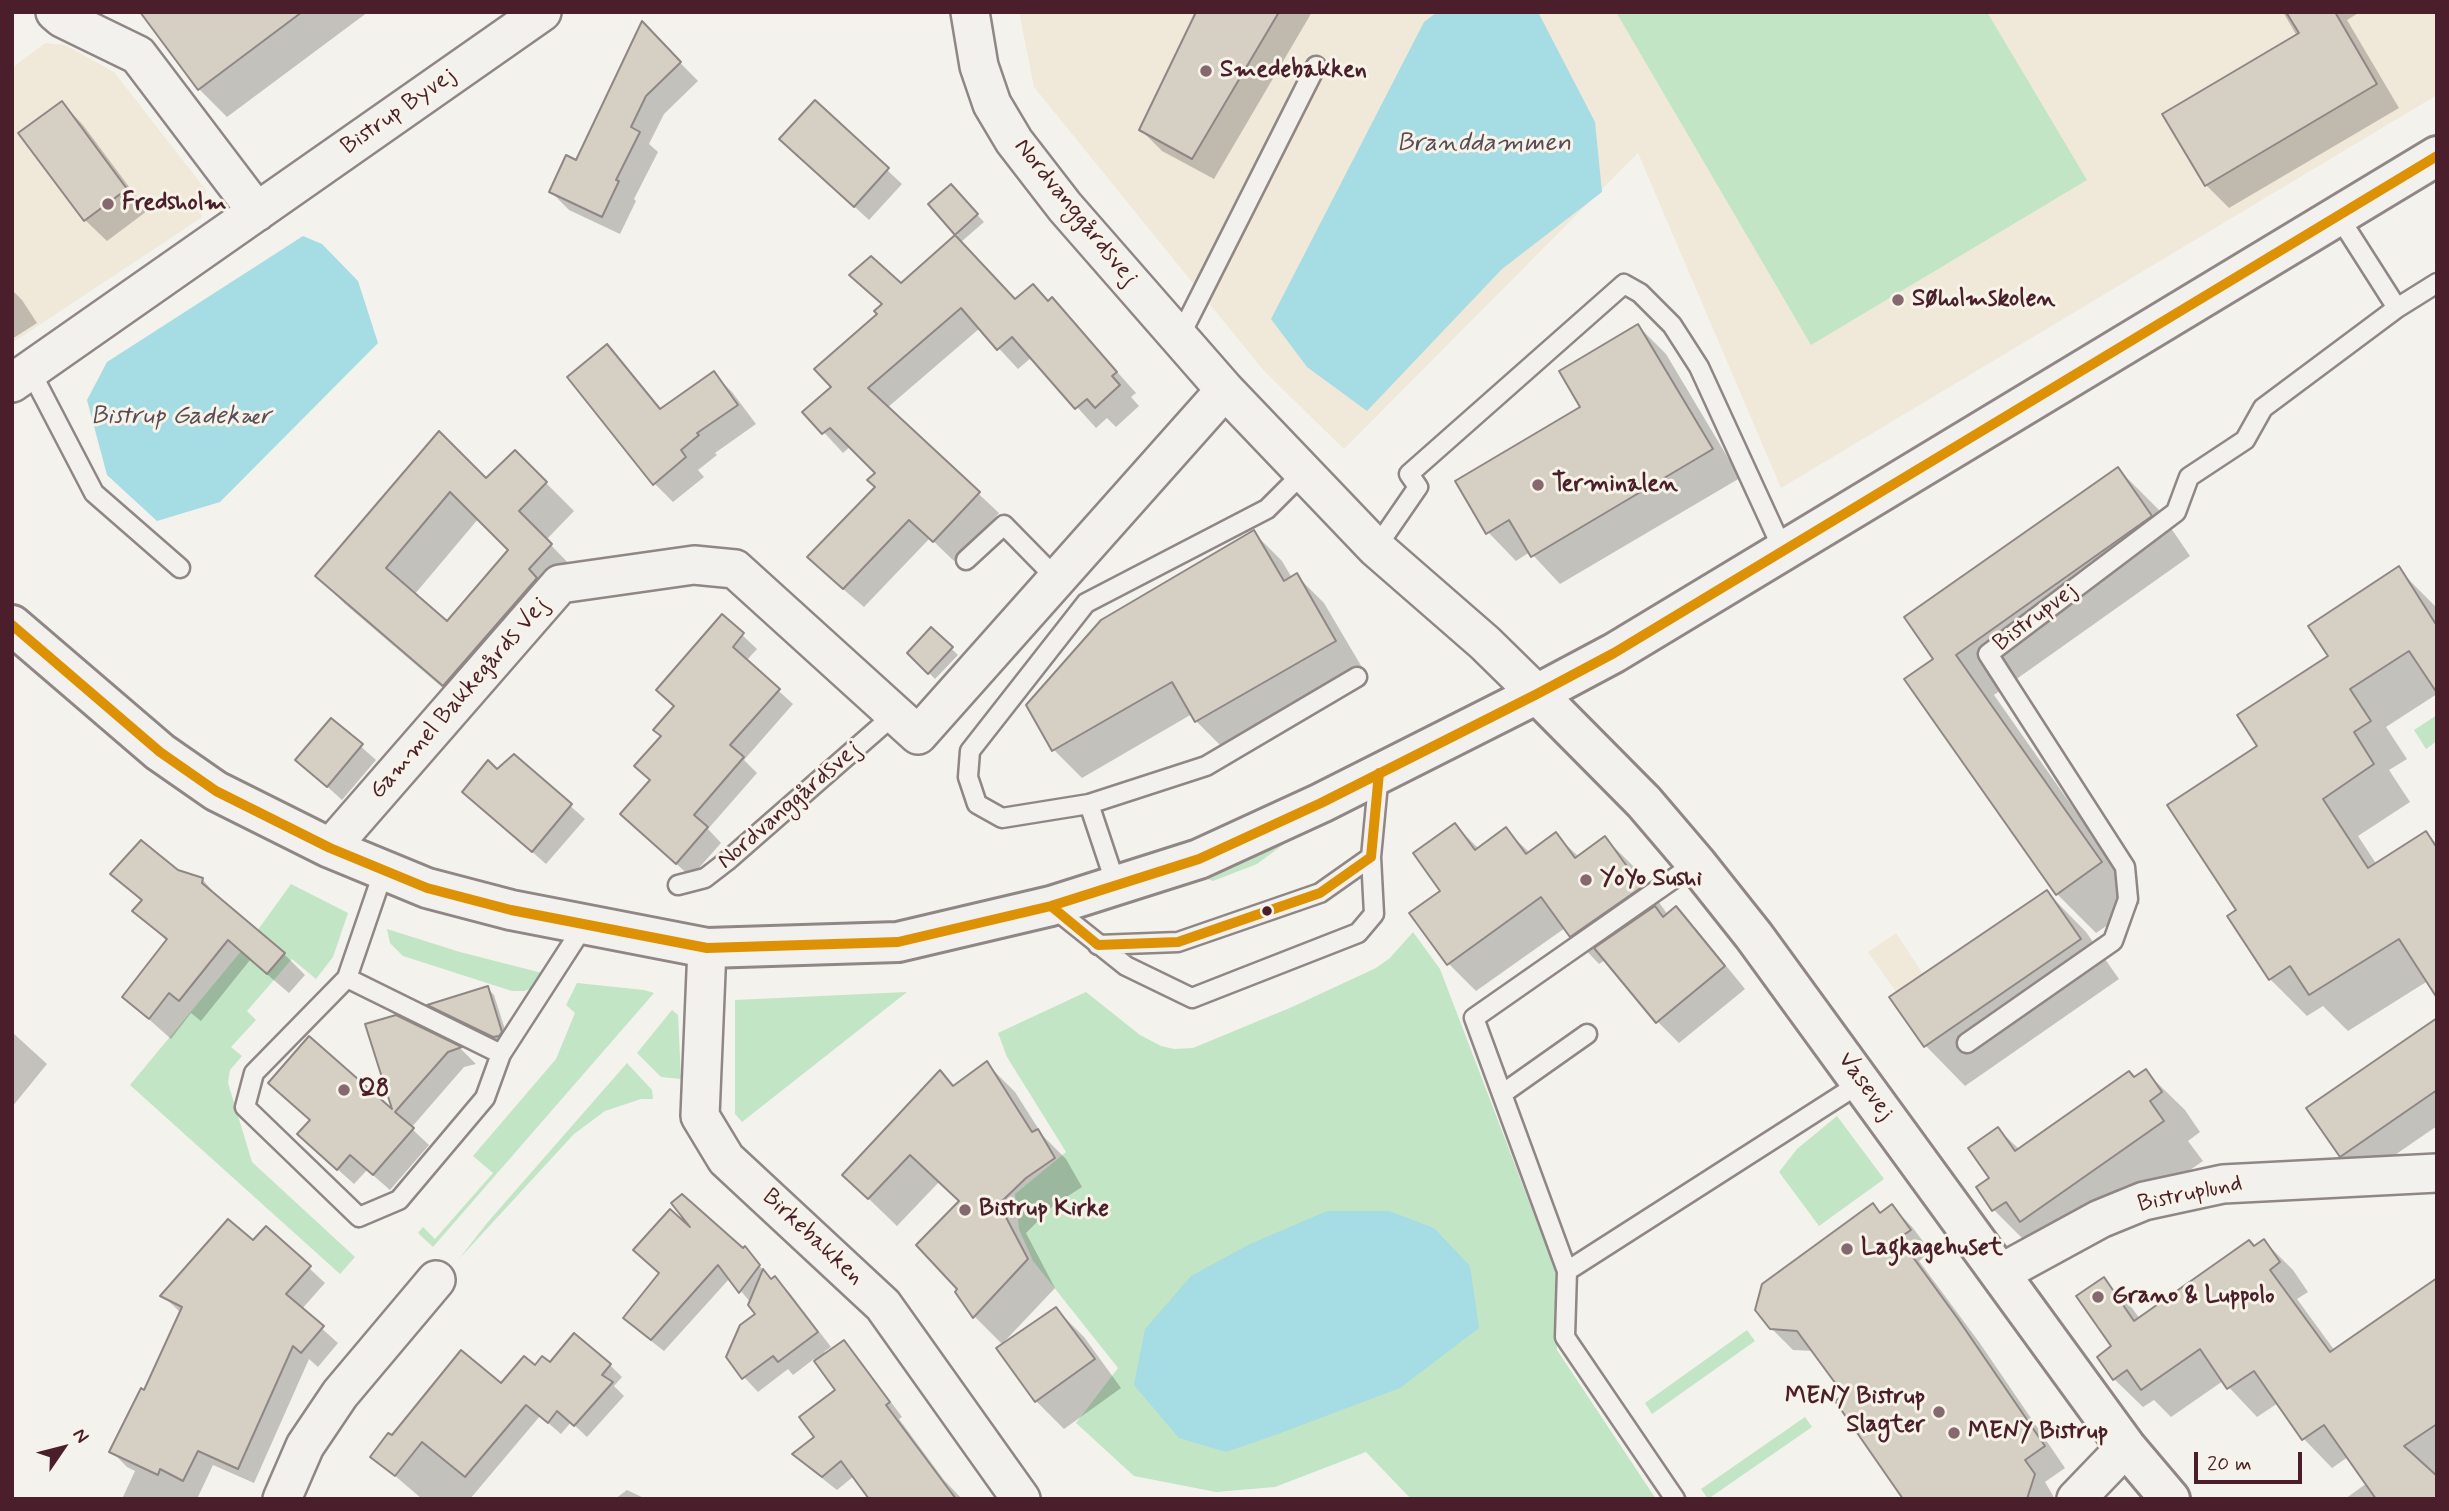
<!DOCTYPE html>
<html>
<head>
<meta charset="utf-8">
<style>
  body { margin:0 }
  #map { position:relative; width:2449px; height:1511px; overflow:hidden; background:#f4f2ec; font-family:Mynerve,sans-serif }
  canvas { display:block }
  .frame { position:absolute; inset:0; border:14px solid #4a1f2b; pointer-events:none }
  .north { position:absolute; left:28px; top:1413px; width:70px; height:70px; -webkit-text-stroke:5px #f7f3e8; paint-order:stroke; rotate:55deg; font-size:19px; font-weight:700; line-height:28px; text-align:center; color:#4a1f2b }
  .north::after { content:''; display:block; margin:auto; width:24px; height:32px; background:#4a1f2b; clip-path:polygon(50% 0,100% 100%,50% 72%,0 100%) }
  .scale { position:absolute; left:2194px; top:1452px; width:108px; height:32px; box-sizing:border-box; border:4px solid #4a1f2b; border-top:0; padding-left:9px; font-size:21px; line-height:24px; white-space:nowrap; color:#4a1f2b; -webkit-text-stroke:5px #f7f3e8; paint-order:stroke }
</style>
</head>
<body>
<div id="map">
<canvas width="2449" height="1511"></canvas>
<div class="frame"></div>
<div class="north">N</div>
<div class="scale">20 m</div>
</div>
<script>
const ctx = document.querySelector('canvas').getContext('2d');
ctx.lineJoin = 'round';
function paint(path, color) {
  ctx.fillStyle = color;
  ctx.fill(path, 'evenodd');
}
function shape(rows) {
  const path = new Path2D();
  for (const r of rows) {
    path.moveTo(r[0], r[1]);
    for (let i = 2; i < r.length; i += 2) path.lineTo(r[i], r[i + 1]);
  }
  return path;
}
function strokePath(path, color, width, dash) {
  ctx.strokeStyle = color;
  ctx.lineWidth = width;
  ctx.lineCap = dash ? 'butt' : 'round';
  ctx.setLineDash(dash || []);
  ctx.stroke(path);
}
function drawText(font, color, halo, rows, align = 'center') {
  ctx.font = font + ' Mynerve,sans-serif';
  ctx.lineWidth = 6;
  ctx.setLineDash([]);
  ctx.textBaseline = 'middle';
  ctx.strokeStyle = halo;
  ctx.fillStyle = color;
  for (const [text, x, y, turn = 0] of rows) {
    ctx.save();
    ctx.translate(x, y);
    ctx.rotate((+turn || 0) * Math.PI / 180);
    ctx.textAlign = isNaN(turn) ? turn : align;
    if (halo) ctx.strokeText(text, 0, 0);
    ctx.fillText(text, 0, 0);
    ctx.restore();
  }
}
paint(shape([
  [1019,12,2437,12,2437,95,1781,488,1638,153,1344,449,1264,371,1034,87],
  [45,43,65,45,114,72,206,190,201,218,12,343,12,68],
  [1896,933,1923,974,1896,992,1868,952]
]), '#f0e9da');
paint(shape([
  [1616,12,1987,12,2087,180,1811,345],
  [2437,715,2437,741,2426,749,2414,730],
  [1289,835,1288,841,1257,864,1213,881,1207,879,1208,871],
  [291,884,348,913,333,957,316,979,292,959,247,1011,256,1020,231,1047,242,1056,230,1070,228,1083,252,1162,355,1257,340,1274,130,1085,252,938],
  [387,929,460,952,546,974,537,987,524,991,512,991,403,956,390,943],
  [1413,932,1440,969,1556,1272,1557,1350,1656,1499,1411,1499,1366,1452,1275,1487,1216,1492,1134,1476,1076,1423,1118,1368,1033,1261,1019,1229,1015,1194,1066,1152,1007,1057,998,1033,1086,992,1140,1035,1161,1046,1174,1049,1193,1048,1292,1007,1376,968,1390,958],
  [577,983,644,990,654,993,433,1247,418,1233,423,1227,435,1239,493,1173,473,1156,556,1059,575,1013,566,1005],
  [907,992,742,1122,735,1114,735,1000],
  [672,1010,678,1015,681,1079,661,1077,637,1053],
  [627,1063,652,1090,653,1099,641,1099,605,1111,574,1134,459,1259,487,1223],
  [1837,1116,1884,1179,1819,1226,1779,1172,1797,1149],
  [1747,1330,1755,1341,1652,1414,1645,1403],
  [1805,1417,1812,1427,1708,1499,1701,1489]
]), '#c2e5c5');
paint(shape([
  [1437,12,1538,12,1595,122,1602,192,1502,269,1367,411,1307,367,1271,319,1424,22],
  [303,236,322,244,358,281,378,343,220,502,157,521,107,475,87,400,107,362],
  [1327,1211,1389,1211,1434,1228,1470,1266,1479,1328,1400,1388,1278,1434,1226,1452,1179,1438,1134,1385,1145,1329,1191,1276,1250,1244]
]), '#a6dce4');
paint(shape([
  [91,12,106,12,98,19],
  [238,12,368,12,227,117,199,89],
  [1198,12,1312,12,1214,179,1162,151,1141,130],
  [2283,12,2360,12,2347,20,2399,108,2229,208,2206,185,2297,36],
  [642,24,698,81,664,114,649,144,658,152,634,199,636,201,620,234,569,210,551,192,577,162],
  [62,103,83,125,147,211,107,241,85,220,21,134],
  [815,103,902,184,869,220,796,153],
  [957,193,984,222,961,242,1016,301,1049,302,1052,299,1136,393,1131,397,1139,406,1116,427,1107,418,1096,428,1032,357,1018,369,980,328,887,408,999,513,954,561,930,538,864,607,829,577,877,487,877,473,851,446,843,453,805,412,833,387,879,314,883,305,872,295,901,285,958,235,931,204],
  [12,290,22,300,37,323,12,339],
  [1638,326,1666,354,1740,478,1560,584,1530,552,1516,561,1488,532,1582,408],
  [606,347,625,366,662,410,713,373,732,392,756,424,715,453,717,455,698,470,704,477,673,502,654,483],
  [440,434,486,480,515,452,574,511,546,540,578,573,556,598,564,607,472,713,345,604,317,576],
  [479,518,510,550,447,623,414,595],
  [2118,469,2158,509,2190,556,1994,695,2140,903,2096,933,2057,894,1936,659],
  [1254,533,1282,561,1292,578,1296,575,1324,603,1363,669,1224,749,1196,721,1192,714,1082,778,1054,750,1028,706],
  [2398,569,2437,608,2437,694,2386,727,2407,759,2389,770,2410,802,2358,836,2377,865,2425,833,2437,844,2437,985,2431,979,2348,1031,2323,1006,2307,1016,2270,979,2239,911,2259,747],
  [722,616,757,649,746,661,793,704,744,760,757,773,708,829,721,843,691,877,636,828,662,737],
  [931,629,958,655,935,679,909,653],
  [331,720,376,760,342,800,298,760],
  [514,756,585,819,546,864,464,792,497,771],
  [1455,825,1479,849,1506,830,1530,853,1556,835,1579,857,1605,838,1633,866,1668,915,1675,909,1697,930,1745,989,1679,1043,1658,1022,1605,960,1599,964,1565,928,1476,991,1448,963,1443,892],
  [178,872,203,880,223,903,284,954,305,975,289,993,250,960,201,1021,191,1013,171,1039,124,997,168,942,135,911,142,902,112,874],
  [2047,892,2086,932,2119,979,1965,1086,1926,1046,1892,997],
  [487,988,494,995,508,1039,501,1043,436,1011,430,1006],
  [395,1017,461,1049,476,1064,464,1067,411,1128,429,1145,390,1190,367,1170,354,1184,316,1150,311,1121,270,1083,395,1114,367,1025],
  [2437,1020,2437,1126,2363,1177,2342,1156],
  [12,1032,47,1064,12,1107],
  [987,1064,1015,1092,1043,1136,1066,1159,1082,1187,1054,1205,1026,1233,1055,1288,1003,1343,1056,1309,1084,1337,1121,1388,1064,1429,1036,1401,1003,1345,975,1317,957,1292,960,1202,939,1182,897,1226,844,1175,940,1073,955,1087],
  [2145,1071,2185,1110,2200,1132,2188,1141,2203,1161,2061,1260,2033,1249,1994,1210,1978,1188,1992,1178,1998,1129,2020,1150],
  [1873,1205,1881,1214,1892,1206,1913,1228,1931,1252,1919,1261,1979,1342,2065,1468,2045,1482,2055,1499,1905,1499,1846,1396,1814,1351,1793,1350,1771,1328],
  [266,1228,325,1283,301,1310,338,1343,318,1367,309,1359,254,1483,213,1465,197,1499,122,1499,135,1471,127,1467,111,1451,144,1392,181,1313,163,1296,253,1243],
  [695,1235,743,1251,745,1249,772,1280,775,1278,789,1292,831,1347,824,1352,826,1355,843,1342,857,1356,902,1417,899,1419,944,1480,962,1499,871,1499,854,1476,837,1490,809,1468,795,1454,816,1437,837,1390,814,1359,793,1375,788,1369,758,1392,744,1377,757,1314,751,1303,730,1278,664,1351,637,1330,625,1318],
  [2264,1241,2293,1270,2308,1292,2297,1299,2335,1351,2437,1280,2437,1499,2345,1499,2367,1483,2348,1457,2332,1468,2304,1439,2278,1403,2257,1417,2223,1381,2171,1417,2154,1400,2143,1407,2114,1379,2113,1347,2103,1279,2132,1308,2140,1319],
  [550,1365,610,1365,622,1377,614,1386,624,1396,587,1437,571,1422,561,1434,540,1416,470,1499,422,1499,372,1456,392,1438,535,1367],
  [627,1490,646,1499,615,1499]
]), '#0003');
const building = shape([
  [140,12,302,12,198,90,140,12],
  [1196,12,1279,12,1192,159,1139,130,1196,12],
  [2286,12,2335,12,2377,84,2205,186,2162,114,2299,33,2286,12],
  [642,21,681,62,646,96,631,127,640,132,616,180,619,181,602,217,549,192,566,155,576,160,642,21],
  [815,100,889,168,854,207,779,139,815,100],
  [62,101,127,189,84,221,18,133,62,101],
  [951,184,978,214,955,235,928,204,951,184],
  [955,235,1015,299,1033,284,1048,301,1052,297,1117,372,1112,376,1120,385,1095,408,1087,399,1075,409,1012,337,997,350,961,308,868,388,980,492,933,542,909,520,843,589,807,557,875,487,867,480,875,473,830,428,822,434,802,412,831,387,814,369,877,314,874,311,882,304,849,275,871,256,901,283,955,235],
  [1638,324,1713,449,1531,557,1509,520,1486,534,1455,481,1580,407,1559,371,1638,324],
  [607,344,660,409,714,371,738,405,697,433,699,435,681,450,686,457,653,485,567,377,607,344],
  [439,431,486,478,515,450,547,482,519,511,552,544,529,569,537,578,443,686,315,576,439,431],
  [450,492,508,550,447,621,386,568,450,492],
  [2118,467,2152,516,1956,655,2102,862,2056,895,1904,679,1933,659,1904,617,2118,467],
  [1254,530,1284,581,1297,573,1336,641,1195,722,1172,682,1052,751,1026,705,1101,620,1254,530],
  [2399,566,2437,626,2437,693,2409,651,2350,689,2371,721,2354,732,2374,764,2323,799,2368,868,2426,831,2437,848,2437,998,2399,939,2309,995,2290,966,2269,980,2227,916,2236,910,2167,805,2257,746,2237,715,2328,656,2308,626,2399,566],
  [722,614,744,633,733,647,780,689,730,745,744,757,694,815,708,827,676,864,620,814,650,780,634,766,661,736,653,730,674,706,656,690,722,614],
  [931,627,953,647,928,674,907,653,931,627],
  [331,718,363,744,327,787,295,760,331,718],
  [514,754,572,804,532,852,462,792,488,760,497,769,514,754],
  [1455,823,1475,850,1506,827,1526,854,1556,832,1575,858,1605,836,1642,887,1570,937,1541,897,1447,965,1409,913,1440,891,1413,853,1455,823],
  [141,840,178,870,203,878,202,883,285,953,267,974,228,940,179,1001,169,993,149,1019,122,997,167,939,132,911,142,900,110,874,141,840],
  [2047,890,2081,939,1924,1047,1889,997,2047,890],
  [1655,906,1663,917,1676,906,1725,966,1656,1023,1594,948,1655,906],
  [488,986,502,1032,499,1036,493,1037,427,1005,488,986],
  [396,1015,462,1047,448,1052,395,1112,414,1128,373,1175,350,1155,337,1170,297,1134,310,1120,268,1083,309,1036,392,1109,365,1024,396,1015],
  [2437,1018,2437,1090,2340,1157,2306,1108,2437,1018],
  [987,1061,1032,1132,1038,1129,1055,1158,1026,1178,999,1204,1028,1259,973,1318,955,1292,957,1289,916,1245,959,1201,910,1155,868,1199,842,1175,940,1070,953,1086,987,1061],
  [2146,1069,2162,1092,2150,1101,2164,1121,2020,1222,2006,1202,1992,1211,1976,1187,1989,1178,1968,1148,1998,1127,2015,1151,2129,1071,2134,1077,2146,1069],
  [682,1194,743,1248,745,1246,760,1265,739,1293,718,1265,651,1340,623,1318,659,1273,633,1250,670,1209,690,1227,671,1203,682,1194],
  [1873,1203,1880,1213,1892,1204,1911,1230,1899,1238,1958,1319,2045,1446,2025,1460,2035,1474,2027,1499,1903,1499,1835,1401,1844,1395,1797,1331,1770,1329,1755,1310,1762,1284,1873,1203],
  [228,1219,253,1240,266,1226,311,1266,286,1294,324,1326,301,1353,293,1346,238,1469,198,1451,183,1481,160,1469,158,1475,109,1452,141,1388,144,1390,182,1307,160,1296,228,1219],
  [2264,1239,2280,1262,2270,1270,2330,1352,2437,1278,2437,1424,2404,1446,2437,1476,2437,1499,2376,1499,2324,1425,2302,1440,2254,1371,2227,1389,2200,1349,2141,1390,2127,1370,2113,1380,2097,1357,2111,1346,2076,1296,2104,1277,2134,1321,2249,1240,2254,1246,2264,1239],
  [763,1269,771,1279,775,1276,818,1332,778,1362,773,1356,742,1379,726,1357,740,1325,755,1314,748,1305,763,1269],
  [1056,1307,1095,1359,1035,1402,996,1348,1056,1307],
  [574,1333,611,1364,602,1375,613,1382,574,1426,557,1411,548,1423,526,1405,465,1477,422,1442,395,1476,370,1457,388,1433,392,1435,461,1350,501,1383,524,1356,535,1365,542,1356,550,1362,574,1333],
  [844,1340,890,1402,886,1405,956,1499,869,1499,841,1461,822,1477,792,1454,814,1437,799,1417,835,1390,814,1361,844,1340]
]);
paint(building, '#d6d0c4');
strokePath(building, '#8f8685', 2);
const service = shape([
  [2397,308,2437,283],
  [1179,338,1316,66],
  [30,370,94,493,180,568],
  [1376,548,1418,487,1409,474,1624,284,1640,293,1672,325,1699,367,1783,550],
  [966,560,1004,525,1057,579],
  [1089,804,1002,818,977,804,968,777,970,751,1086,603,1267,509,1304,472],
  [384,870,347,978,501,1054,585,924],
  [678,885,705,878,727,861,895,714],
  [1116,885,1089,804,1206,766,1357,677],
  [1051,906,1126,966,1192,998,1358,933,1374,914,1371,857,1379,773],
  [1098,945,1178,942,1320,893,1371,857],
  [347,978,254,1073,245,1107,359,1217,399,1200,485,1098,501,1054],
  [1967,1043,2113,941,2128,899,2125,867,1988,654,2176,512,2189,477,2245,440,2263,408,2397,308,2339,217],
  [1502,1094,1587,1034],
  [1567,1271,1862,1082],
  [1675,1499,1565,1337,1567,1271,1474,1018,1696,863]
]);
const minor = shape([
  [55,12,62,18,138,55,257,212],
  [970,12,979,66,992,104,1014,141,1065,207,1225,390,1376,548,1485,643,1537,694],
  [12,383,542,12],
  [330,848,560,584,694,565,735,569,918,735,1225,390],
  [707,948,700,1116,726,1159,883,1305,1021,1499],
  [2001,1273,2100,1219,2144,1201,2223,1184,2437,1173],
  [282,1499,305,1446,340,1394,436,1280],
  [2076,1499,2126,1447]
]);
const tertiary = shape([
  [1537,694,1644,802,1696,863,1754,936,2126,1447,2170,1499]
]);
const secondary = shape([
  [12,625,160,752,216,791,330,848,427,888,511,910,707,948,898,942,1051,906,1199,859,1321,803,1537,694,1614,653,2437,156]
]);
strokePath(service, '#8f8685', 23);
strokePath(minor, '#8f8685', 42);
strokePath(tertiary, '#8f8685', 44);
strokePath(secondary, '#8f8685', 44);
strokePath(service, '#f2f1ed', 18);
strokePath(minor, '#f2f1ed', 37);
strokePath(tertiary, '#f2f1ed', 38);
strokePath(secondary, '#f2f1ed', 38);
strokePath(shape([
  [12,625,160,752,216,791,330,848,427,888,511,910,707,948,898,942,1051,906,1199,859,1321,803,1537,694,1614,653,2437,156],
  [1051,906,1098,945,1178,942,1320,893,1371,857,1379,773]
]), '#dd9206', 10);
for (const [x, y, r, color] of [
  [1206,71,7,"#86696f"],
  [108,204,7,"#86696f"],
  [1898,300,7,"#86696f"],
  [1538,485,7,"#86696f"],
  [1586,880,7,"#86696f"],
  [1267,911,6,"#4a1f2b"],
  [344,1090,7,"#86696f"],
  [965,1210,7,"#86696f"],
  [1847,1249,7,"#86696f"],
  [2098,1297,7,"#86696f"],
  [1939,1412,7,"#86696f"],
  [1954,1433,7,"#86696f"]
]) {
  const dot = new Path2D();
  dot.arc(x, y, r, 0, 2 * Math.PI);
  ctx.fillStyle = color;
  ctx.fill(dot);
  strokePath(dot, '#f7f3e8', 2.5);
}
drawText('bold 24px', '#4a1f2b', '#f7f3e8', [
  ["Smedebakken",1220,71],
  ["Fredsholm",122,204],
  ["Søholmskolen",1912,300],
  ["Terminalen",1552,485],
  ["YoYo Sushi",1600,880],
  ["Q8",358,1090],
  ["Bistrup Kirke",979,1210],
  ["Lagkagehuset",1861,1249],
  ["Grano & Luppolo",2112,1297],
  ["MENY Bistrup",1925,1398,"right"],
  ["Slagter",1925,1426,"right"],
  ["MENY Bistrup",1968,1433]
], 'left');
drawText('24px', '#4a1f2b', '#f7f3e8', [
  ["Bistrup Byvej",399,112,-35],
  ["Nordvanggårdsvej",1075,213,51],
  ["Bistrupvej",2036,618,-37],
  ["Gammel Bakkegårds Vej",460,699,-49],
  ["Nordvanggårdsvej",790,806,-41],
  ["Vasevej",1865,1087,54],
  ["Bistruplund",2190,1195,-12],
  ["Birkebakken",812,1238,43]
]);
drawText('italic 26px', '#584c58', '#f7f3e8', [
  ["Branddammen",1484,145],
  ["Bistrup Gadekær",181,418]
]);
</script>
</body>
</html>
